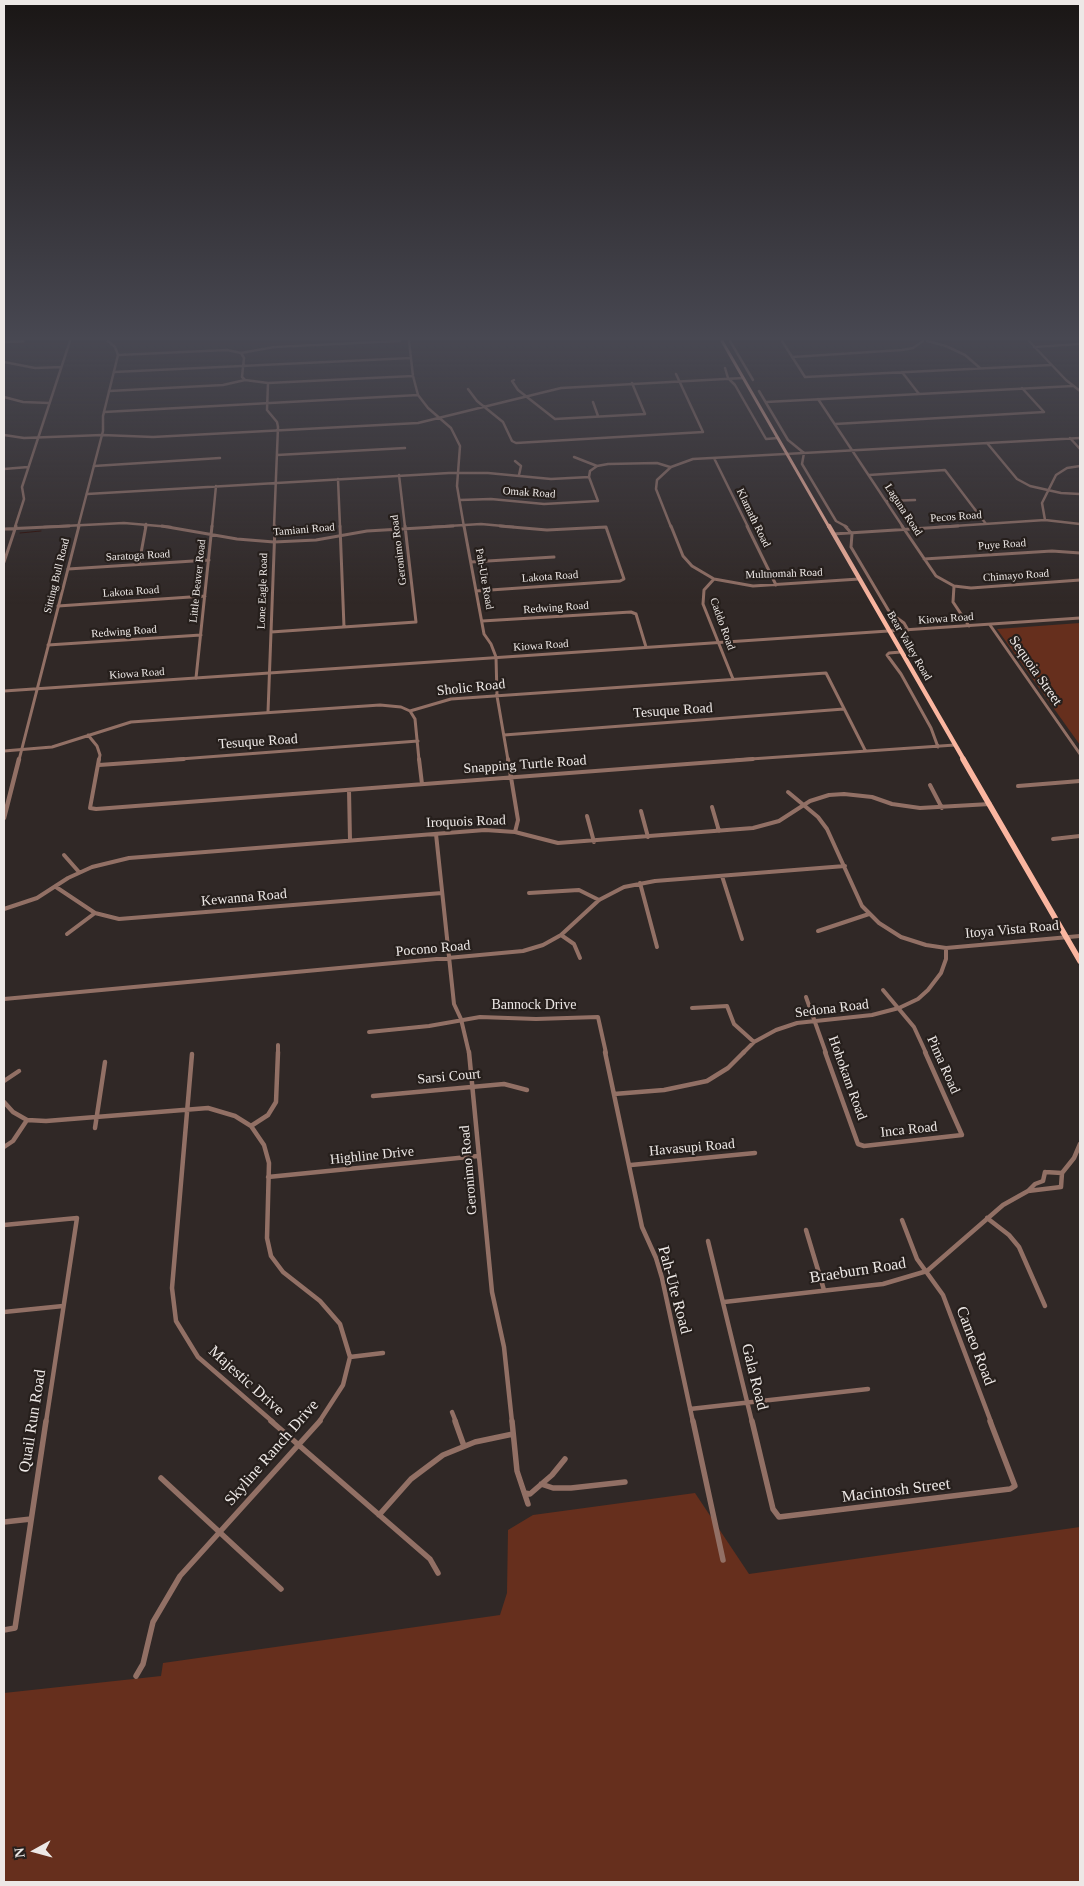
<!DOCTYPE html>
<html>
<head>
<meta charset="utf-8">
<style>
  body { margin:0 }
  #map { position:relative; width:1084px; height:1886px; overflow:hidden; background:#302826; font-family:"Times New Roman",serif }
  canvas { display:block }
  .frame { position:absolute; inset:0; border:5px solid #ede8e6; pointer-events:none }
  .north { position:absolute; left:10px; top:1826px; width:50px; height:50px; -webkit-text-stroke:4px #261f1c; paint-order:stroke; rotate:263deg; font-size:14px; font-weight:700; line-height:20px; text-align:center; color:#ede8e6 }
  .north::after { content:''; display:block; margin:auto; width:18px; height:22px; background:#ede8e6; clip-path:polygon(50% 0,100% 100%,50% 72%,0 100%) }
</style>
</head>
<body>
<div id="map">
<canvas width="1084" height="1886"></canvas>
<div class="frame"></div>
<div class="north">N</div>
</div>
<script>
const ctx = document.querySelector('canvas').getContext('2d');
ctx.lineJoin = 'round';
function paint(path, color) {
  ctx.fillStyle = color;
  ctx.fill(path, 'evenodd');
}
function shape(rows) {
  const path = new Path2D();
  for (const r of rows) {
    path.moveTo(r[0], r[1]);
    for (let i = 2; i < r.length; i += 2) path.lineTo(r[i], r[i + 1]);
  }
  return path;
}
function strokePath(path, color, width, dash) {
  ctx.strokeStyle = color;
  ctx.lineWidth = width;
  ctx.lineCap = dash ? 'butt' : 'round';
  ctx.setLineDash(dash || []);
  ctx.stroke(path);
}
function drawText(font, color, halo, rows, align = 'center') {
  ctx.font = font + ' "Times New Roman",serif';
  ctx.lineWidth = 4.5;
  ctx.setLineDash([]);
  ctx.textBaseline = 'middle';
  ctx.strokeStyle = halo;
  ctx.fillStyle = color;
  for (const [text, x, y, turn = 0] of rows) {
    ctx.save();
    ctx.translate(x, y);
    ctx.rotate((+turn || 0) * Math.PI / 180);
    ctx.textAlign = isNaN(turn) ? turn : align;
    if (halo) ctx.strokeText(text, 0, 0);
    ctx.fillText(text, 0, 0);
    ctx.restore();
  }
}
paint(shape([
  [1080,623,1080,745,997,629],
  [695,1493,749,1574,1080,1527,1080,1882,4,1882,4,1693,161,1676,163,1663,500,1615,507,1593,508,1530,533,1515]
]), '#662f1d');
strokePath(shape([
  [20,533,41,531]
]), '#2d0a02', 1);
strokePath(shape([
  [409,341,413,376,418,395,428,408,451,428,460,446,457,486,464,527],
  [730,341,753,380],
  [782,341,805,377,1051,365],
  [927,341,946,346,965,355,980,368],
  [1029,341,1066,380,1080,391],
  [1034,347,1080,344],
  [241,353,244,358,242,377,245,380],
  [118,355,227,350,241,353,274,347,400,341],
  [792,357,902,350,913,348,923,341],
  [4,362,35,368,61,367],
  [725,368,728,378,735,385,766,439,778,438],
  [114,372,411,358],
  [902,372,919,394],
  [514,380,512,381,518,390,555,419,645,414,632,383],
  [268,383,267,410,277,422,278,427,274,527],
  [1022,388,1044,412],
  [468,389,477,401,503,422,512,441,516,443,703,432,676,374],
  [109,391,223,385,245,380,268,383,413,376],
  [759,391,788,440,804,453,802,464,836,521,847,527],
  [4,397,23,402,49,403],
  [818,399,903,527],
  [593,402,598,416],
  [766,402,1073,386],
  [104,412,418,395],
  [835,424,1044,412],
  [4,435,24,438,102,435,153,437,418,423,561,388,743,378],
  [1070,438,1080,449],
  [987,443,1017,479,1030,486,1061,493,1080,494],
  [277,455,405,448],
  [574,457,597,466],
  [714,458,748,527],
  [515,461,521,466,519,475],
  [94,466,220,458],
  [4,469,28,467],
  [399,475,405,527],
  [869,475,945,470,986,524],
  [589,477,590,471,597,466,608,464,657,463,670,467],
  [338,479,340,527],
  [87,494,449,473,488,473,551,479,589,477],
  [460,500,491,499,544,504,598,501,589,477],
  [887,501,915,500],
  [1045,520,1042,503,1056,475,1067,468,1080,466],
  [15,527,24,499,22,487,70,341],
  [44,527,124,523,171,527],
  [145,527,146,524],
  [212,527,216,486],
  [432,527,481,524,514,527],
  [671,527,656,489,657,480,671,467,693,459,1080,438],
  [939,527,1045,520,1080,524]
]), '#927065', 2.5);
strokePath(shape([
  [162,526,237,539,274,542,316,540,367,531,453,526],
  [340,526,344,627],
  [464,526,484,634,491,644,496,657,497,696,508,760],
  [671,526,683,556,692,566,714,579,753,586,859,579],
  [747,526,776,585],
  [845,526,852,534,851,547,890,613,904,623,908,630],
  [902,526,936,576,954,586,953,602,969,626],
  [4,529,69,526],
  [833,534,958,526],
  [924,559,1052,551,1080,553],
  [4,562,16,526],
  [471,562,554,557],
  [139,564,146,526],
  [68,569,209,560],
  [714,579,704,590,703,604,733,679],
  [954,586,971,588,1080,580],
  [476,591,620,581,624,579,606,527,547,530,500,526],
  [58,606,205,596],
  [482,621,631,612,636,614,646,647],
  [990,625,1080,754],
  [271,632,416,622,405,526],
  [48,645,201,635],
  [901,652,889,653,887,655,901,674,931,728,938,747],
  [196,678,212,526],
  [410,711,415,719,419,760],
  [268,712,275,526],
  [88,735,97,746,100,755,99,760],
  [504,735,844,709],
  [4,751,52,747,131,722,380,705,401,707,410,711,451,699,826,673,865,750],
  [167,760,418,741],
  [736,760,955,745]
]), '#927065', 3);
strokePath(shape([
  [99,759,90,808,96,809,753,759],
  [419,759,422,784],
  [508,759,518,820,515,832],
  [99,765,184,759],
  [930,785,942,808],
  [1018,786,1080,781],
  [349,790,350,840],
  [788,792,818,817,827,829,862,906,879,923,901,937,926,945,946,948,1080,936],
  [712,807,719,831],
  [641,811,648,837],
  [587,816,594,842],
  [436,834,454,1004,461,1019,469,1053],
  [1053,839,1080,836],
  [64,855,79,872],
  [722,876,742,939],
  [640,883,657,947],
  [56,887,95,913,119,919,442,893],
  [529,893,579,890,599,900],
  [4,909,37,898,68,878,92,867,129,858,485,830,515,832,558,843,753,828,779,821,810,801,829,795,844,794,872,797,892,804,920,808,990,804],
  [818,931,869,914],
  [67,934,95,913],
  [561,935,574,944,580,958],
  [883,990,914,1027,926,1053],
  [806,997,826,1053],
  [4,999,523,951,543,945,561,935,599,900,624,887,655,881,845,866],
  [692,1008,727,1006,734,1024,754,1042],
  [369,1032,429,1026,480,1017,536,1019,598,1017,606,1053],
  [278,1053,278,1045],
  [743,1053,754,1042,776,1030,797,1023,872,1015,899,1008,918,999,928,990,941,973,946,959,946,948]
]), '#927065', 4);
strokePath(shape([
  [469,1052,492,1292,504,1347,512,1422],
  [605,1052,642,1227,656,1258,662,1278,693,1422],
  [825,1052,858,1144,864,1146,962,1135,925,1052],
  [192,1054,172,1288,176,1321,198,1357,273,1422],
  [4,1081,19,1071],
  [614,1094,664,1090,707,1081,728,1068,744,1052],
  [373,1096,504,1084,527,1090],
  [4,1102,13,1112,27,1120,46,1121,208,1108,235,1116,251,1126,264,1145,269,1163,267,1238,271,1256,283,1272,320,1301,340,1324,350,1357,343,1385,319,1422],
  [251,1126,268,1115,276,1102,278,1052],
  [95,1128,105,1062],
  [4,1147,13,1141,27,1120],
  [631,1165,755,1153],
  [1045,1172,1062,1173,1061,1187,1028,1191,1035,1184,1043,1181,1045,1172],
  [1062,1173,1074,1158,1080,1144],
  [268,1177,478,1156],
  [987,1218,1009,1235,1019,1247,1045,1306],
  [902,1220,917,1259,943,1295,991,1422],
  [4,1225,77,1218,46,1422],
  [806,1230,824,1290],
  [708,1241,752,1422],
  [724,1302,883,1284,927,1271,1003,1205,1028,1191],
  [4,1312,63,1306],
  [350,1357,383,1353],
  [690,1409,868,1389],
  [452,1412,456,1422]
]), '#927065', 4.5);
strokePath(shape([
  [271,1421,430,1559,438,1573],
  [455,1421,464,1446],
  [512,1421,517,1471,528,1504],
  [693,1421,723,1560],
  [752,1421,773,1509,779,1517,1010,1489,1015,1486,990,1421],
  [161,1478,281,1589],
  [541,1484,553,1488,571,1488,625,1482],
  [525,1493,530,1494,552,1475,565,1459],
  [379,1515,411,1479,443,1455,475,1442,513,1434],
  [4,1522,31,1519],
  [4,1630,15,1628,46,1421],
  [136,1676,143,1664,153,1622,180,1576,320,1421]
]), '#927065', 5.5);
strokePath(shape([
  [78,527,103,431,103,416,118,355,115,347,108,341]
]), '#927065', 2.5);
strokePath(shape([
  [4,691,1080,618],
  [19,760,79,526]
]), '#927065', 3);
strokePath(shape([
  [4,818,19,759]
]), '#927065', 4.5);
strokePath(shape([
  [4,342,23,341]
]), '#cd9786', 3);
strokePath(shape([
  [722,341,829,527]
]), '#fbb6a0', 3);
strokePath(shape([
  [829,526,964,760]
]), '#fbb6a0', 4.5);
strokePath(shape([
  [963,759,1080,961]
]), '#fbb6a0', 5.5);
const sky = ctx.createLinearGradient(0, 0, 0, 605);
sky.addColorStop(0, '#1a1615');
sky.addColorStop(0.56, '#484852');
sky.addColorStop(1, '#48485200');
ctx.fillStyle = sky;
ctx.fillRect(0, 0, 1084, 605);
drawText('11px', '#ede8e6', '#261f1c', [
  ["Omak Road",529,493,4],
  ["Laguna Road",903,510,57],
  ["Pecos Road",956,517,-4],
  ["Klamath Road",753,518,64],
  ["Tamiani Road",304,530,-5],
  ["Puye Road",1002,545,-4],
  ["Geronimo Road",399,550,-97],
  ["Saratoga Road",138,556,-3],
  ["Multnomah Road",784,574,-2],
  ["Sitting Bull Road",57,576,-76],
  ["Chimayo Road",1016,576,-4],
  ["Lakota Road",550,577,-4],
  ["Pah-Ute Road",484,579,80],
  ["Little Beaver Road",198,581,-84],
  ["Lone Eagle Road",263,591,-88],
  ["Lakota Road",131,592,-4],
  ["Redwing Road",556,608,-4],
  ["Kiowa Road",946,619,-4],
  ["Caddo Road",722,624,70],
  ["Redwing Road",124,632,-4],
  ["Kiowa Road",541,646,-4],
  ["Bear Valley Road",909,646,60],
  ["Kiowa Road",137,674,-4]
]);
drawText('14px', '#ede8e6', '#261f1c', [
  ["Sequoia Street",1035,671,55],
  ["Sholic Road",471,688,-6],
  ["Tesuque Road",673,711,-4],
  ["Tesuque Road",258,742,-4],
  ["Snapping Turtle Road",525,765,-4],
  ["Iroquois Road",466,822,-2],
  ["Kewanna Road",244,898,-5],
  ["Itoya Vista Road",1012,930,-5],
  ["Pocono Road",433,949,-5],
  ["Bannock Drive",534,1005],
  ["Sedona Road",832,1009,-7],
  ["Pima Road",943,1065,66],
  ["Sarsi Court",449,1077,-5],
  ["Hohokam Road",847,1078,70],
  ["Inca Road",909,1130,-6],
  ["Havasupi Road",692,1148,-5],
  ["Highline Drive",372,1156,-6],
  ["Geronimo Road",469,1170,-95]
]);
drawText('16px', '#ede8e6', '#261f1c', [
  ["Braeburn Road",858,1271,-9],
  ["Pah-Ute Road",674,1290,75],
  ["Cameo Road",975,1346,69],
  ["Gala Road",754,1377,76],
  ["Majestic Drive",246,1381,42],
  ["Quail Run Road",33,1421,-81],
  ["Skyline Ranch Drive",272,1453,-49],
  ["Macintosh Street",896,1491,-7]
]);
</script>
</body>
</html>
